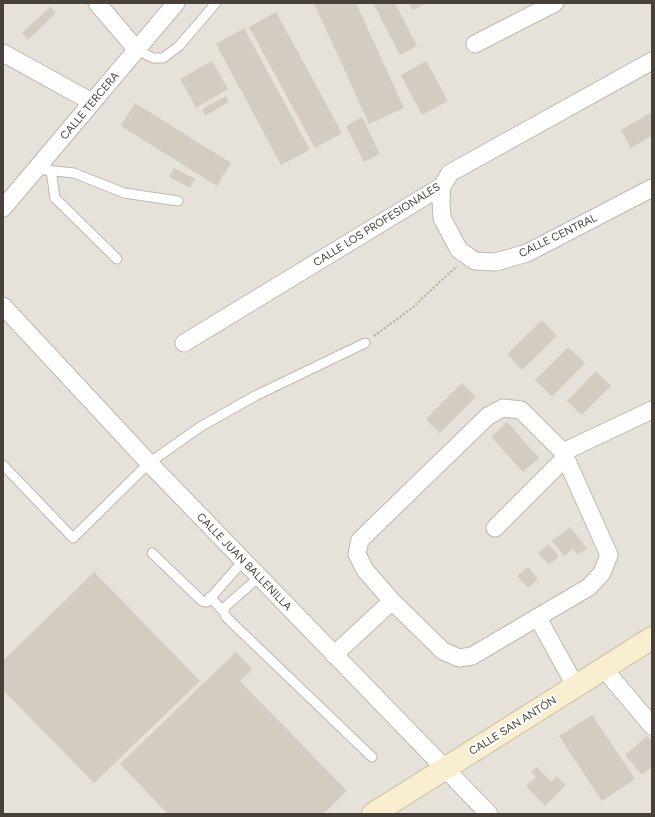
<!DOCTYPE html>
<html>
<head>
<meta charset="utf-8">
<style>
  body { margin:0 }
  #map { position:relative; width:655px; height:817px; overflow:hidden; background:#f3f1ea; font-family:Figtree,sans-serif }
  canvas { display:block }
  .frame { position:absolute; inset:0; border:4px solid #474139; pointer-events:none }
</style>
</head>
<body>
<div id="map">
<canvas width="655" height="817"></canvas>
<div class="frame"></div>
</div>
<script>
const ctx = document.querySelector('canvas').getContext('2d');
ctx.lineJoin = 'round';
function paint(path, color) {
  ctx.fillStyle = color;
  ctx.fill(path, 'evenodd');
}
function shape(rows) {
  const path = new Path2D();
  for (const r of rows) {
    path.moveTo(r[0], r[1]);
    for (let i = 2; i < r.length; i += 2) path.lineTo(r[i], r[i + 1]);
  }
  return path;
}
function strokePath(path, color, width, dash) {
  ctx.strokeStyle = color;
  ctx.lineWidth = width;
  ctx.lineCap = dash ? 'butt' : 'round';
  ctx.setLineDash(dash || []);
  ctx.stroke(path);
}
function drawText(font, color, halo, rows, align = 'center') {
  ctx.font = font + ' Figtree,sans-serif';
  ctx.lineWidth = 4;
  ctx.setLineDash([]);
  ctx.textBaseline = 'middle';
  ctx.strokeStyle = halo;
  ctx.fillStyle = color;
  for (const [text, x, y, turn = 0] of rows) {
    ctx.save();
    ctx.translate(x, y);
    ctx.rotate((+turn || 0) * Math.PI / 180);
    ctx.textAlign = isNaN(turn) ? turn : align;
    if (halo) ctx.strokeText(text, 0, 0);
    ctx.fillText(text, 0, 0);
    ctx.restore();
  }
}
paint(shape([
  [3,3,652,3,652,814,3,814]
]), '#e7e2d9');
paint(shape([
  [314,3,356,3,404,108,369,124],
  [373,3,395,3,417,46,400,55],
  [409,3,426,3,413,10],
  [50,7,56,13,28,40,22,33],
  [276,12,342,133,315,148,249,27],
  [244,28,310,150,281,165,216,44],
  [212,61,228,89,196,108,180,79],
  [426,61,448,101,422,115,401,75],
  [226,96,229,102,205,116,202,109],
  [135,103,231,163,217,186,121,126],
  [652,112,652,136,631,148,621,130],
  [362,117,380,154,364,162,346,126],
  [174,168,195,179,190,188,169,177],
  [542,320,557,336,522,370,507,354],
  [568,347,585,363,552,397,535,380],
  [596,371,611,386,582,415,567,401],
  [462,383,476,397,440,433,426,419],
  [507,422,539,458,523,472,491,437],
  [570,527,587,548,578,555,573,549,564,556,552,541],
  [548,544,559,556,549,565,538,553],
  [528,567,538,579,528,588,517,576],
  [94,572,200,681,94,783,3,690,3,661],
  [236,652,252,669,240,681,347,791,323,814,168,814,120,764],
  [592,715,635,779,602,801,559,736],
  [647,736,652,741,652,767,642,775,625,755],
  [537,767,551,782,557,776,566,785,545,806,526,786,536,777,531,772]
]), '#d4ccc1');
const lane = shape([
  [137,50,153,58,163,58,179,46,216,3],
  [36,169,74,173,124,193,178,201],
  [51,170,55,198,117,259],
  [3,465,73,538,149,463,200,427,255,396,365,343],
  [152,553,202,601,207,602,243,561],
  [259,577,225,607,224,612,226,617,372,757],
  [210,597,224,612]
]);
const street = shape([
  [97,3,137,50],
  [475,44,555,3],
  [3,53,92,102],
  [442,186,441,200,442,218,459,250,475,261,496,262,527,253,652,188],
  [3,208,176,3],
  [3,306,149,463,489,814],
  [184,343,442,186,450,173,652,61],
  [503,408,521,410,563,452,609,555,602,573,589,587,472,656,459,658,443,651,392,601,365,570,357,554,360,540,488,416,503,408],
  [563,452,652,410],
  [495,528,566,457],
  [538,618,576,687],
  [334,655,392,601],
  [604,669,652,726]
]);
const secondary = shape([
  [373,814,652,638]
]);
strokePath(lane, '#beb8ae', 11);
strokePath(street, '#beb8ae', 19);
strokePath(secondary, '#cec19f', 24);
strokePath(shape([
  [374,336,412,308,457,266]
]), '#beb3a1', 2.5, [2, 2]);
strokePath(lane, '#fff', 9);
strokePath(street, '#fff', 17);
strokePath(secondary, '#f9eecf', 22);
drawText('11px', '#474139', '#fff', [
  ["CALLE TERCERA",90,106,-50],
  ["CALLE LOS PROFESIONALES",377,225,-32],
  ["CALLE CENTRAL",558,236,-26],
  ["CALLE JUAN BALLENILLA",244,562,46],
  ["CALLE SAN ANTÓN",513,726,-32]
]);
</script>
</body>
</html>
